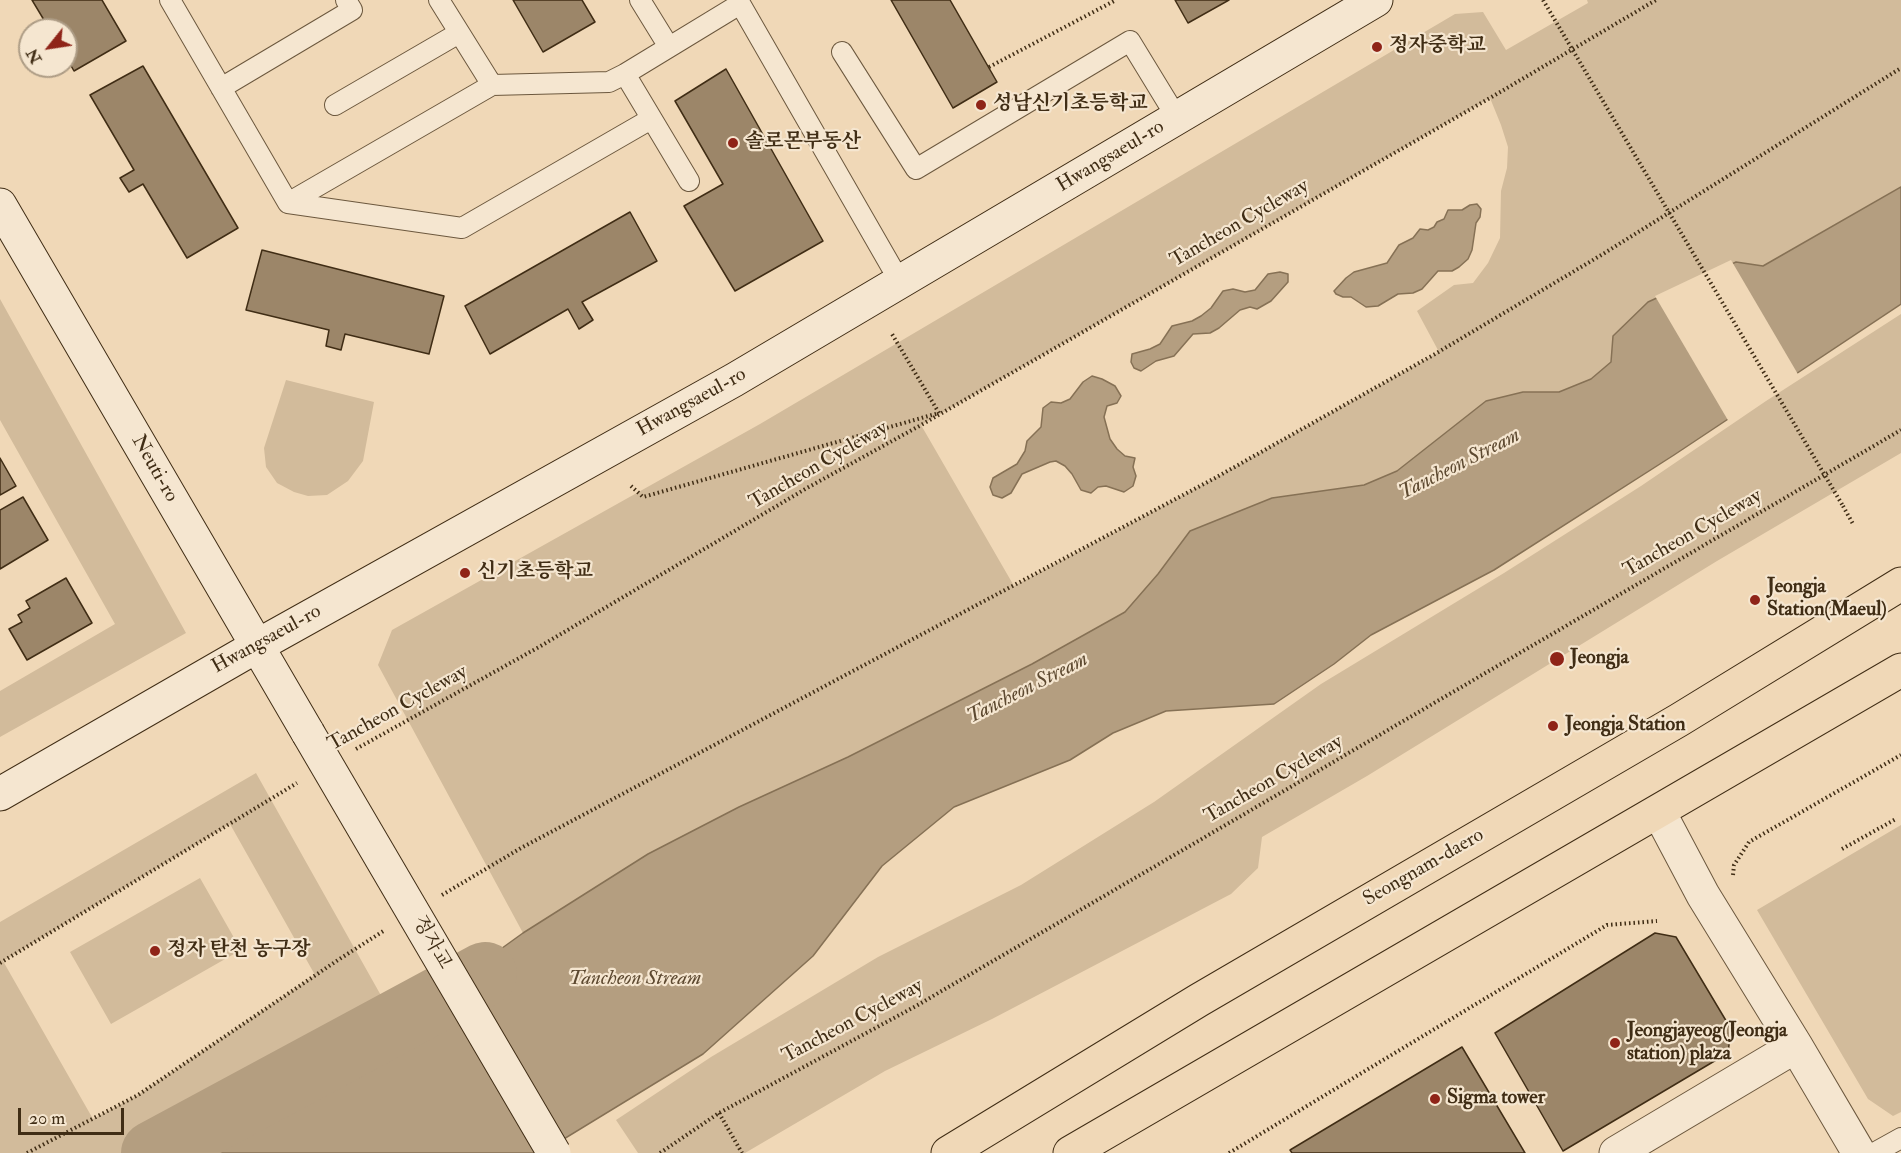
<!DOCTYPE html>
<html>
<head>
<meta charset="utf-8">
<style>
  body { margin:0 }
  #map { position:relative; width:1901px; height:1153px; overflow:hidden; background:#f0d8b7; font-family:"IM FELL Double Pica",serif }
  canvas { display:block }
  .north { position:absolute; left:18px; top:18px; width:60px; height:60px; box-sizing:border-box; background:#f5e6d0; border:2px solid #ad9c85; border-radius:50%; rotate:240deg; font-size:16px; font-weight:700; line-height:24px; text-align:center; color:#402d15 }
  .north::after { content:''; display:block; margin:auto; width:21px; height:27px; background:#8f2418; clip-path:polygon(50% 0,100% 100%,50% 72%,0 100%) }
  .scale { position:absolute; left:18px; top:1108px; width:106px; height:27px; box-sizing:border-box; border:3px solid #402d15; border-top:0; padding-left:8px; font-size:18px; line-height:21px; white-space:nowrap; color:#402d15; -webkit-text-stroke:4px #f5e6d0; paint-order:stroke }
</style>
</head>
<body>
<div id="map">
<canvas width="1901" height="1153"></canvas>
<div class="north">N</div>
<div class="scale">20 m</div>
</div>
<script>
const ctx = document.querySelector('canvas').getContext('2d');
ctx.lineJoin = 'round';
function paint(path, color) {
  ctx.fillStyle = color;
  ctx.fill(path, 'evenodd');
}
function shape(rows) {
  const path = new Path2D();
  for (const r of rows) {
    path.moveTo(r[0], r[1]);
    for (let i = 2; i < r.length; i += 2) path.lineTo(r[i], r[i + 1]);
  }
  return path;
}
function strokePath(path, color, width, dash) {
  ctx.strokeStyle = color;
  ctx.lineWidth = width;
  ctx.lineCap = dash ? 'butt' : 'round';
  ctx.setLineDash(dash || []);
  ctx.stroke(path);
}
function drawText(font, color, halo, rows, align = 'center') {
  ctx.font = font + ' "IM FELL Double Pica","Noto Serif KR",serif';
  ctx.lineWidth = 4.5;
  ctx.setLineDash([]);
  ctx.textBaseline = 'middle';
  ctx.strokeStyle = halo;
  ctx.fillStyle = color;
  for (const [text, x, y, turn = 0] of rows) {
    ctx.save();
    ctx.translate(x, y);
    ctx.rotate((+turn || 0) * Math.PI / 180);
    ctx.textAlign = isNaN(turn) ? turn : align;
    if (halo) ctx.strokeText(text, 0, 0);
    ctx.fillText(text, 0, 0);
    ctx.restore();
  }
}
paint(shape([
  [1587,0,1901,0,1901,187,1763,266,1735,262,1613,336,1611,362,1591,379,1559,392,1523,392,1486,401,1397,471,1364,485,1272,498,1158,574,1125,612,1032,664,848,757,739,807,648,854,523,933,378,665,392,630,760,424,1455,14,1483,12,1506,50,1588,3],
  [1490,98,1501,125,1508,147,1507,168,1501,191,1500,238,1488,263,1473,283,1454,285,1417,311,1439,352,1215,478,1014,586,921,425],
  [0,299,186,633,0,737,0,691,115,624,0,420],
  [1901,314,1901,453,1717,561,1367,776,1262,837,1258,868,1231,894,992,1019,885,1071,745,1153,638,1153,616,1120,711,1057,878,957,1021,885,1154,802,1321,684,1504,573,1641,486,1766,401],
  [286,380,374,402,363,461,348,481,327,495,308,496,294,492,277,483,266,467,264,448],
  [256,773,397,1024,337,1067,199,1153,0,1153,0,922],
  [230,824,315,975,138,1095,93,1119,3,961],
  [1901,825,1901,1112,1893,1116,1868,1099,1757,910],
  [200,878,241,950,111,1024,70,952]
]), '#d2bb9b');
const water = shape([
  [1901,187,1901,304,1674,455,1494,570,1371,635,1334,664,1274,704,1166,711,1113,733,1070,760,954,807,882,866,813,956,703,1054,541,1153,199,1153,337,1067,523,933,648,854,739,807,848,757,1032,664,1125,612,1158,574,1190,531,1272,498,1364,485,1397,471,1486,401,1523,392,1559,392,1591,379,1611,362,1613,336,1648,302,1736,262,1763,266,1901,187],
  [1477,204,1481,209,1480,217,1476,223,1472,250,1468,259,1459,267,1452,271,1438,271,1422,289,1413,293,1398,294,1378,306,1366,307,1351,297,1343,297,1336,294,1334,291,1346,278,1354,272,1387,263,1399,245,1413,238,1420,229,1428,230,1434,227,1437,222,1444,219,1448,210,1462,210,1470,205,1477,204],
  [1280,272,1288,274,1288,282,1271,301,1257,309,1250,307,1240,310,1219,328,1210,333,1193,334,1174,356,1156,361,1141,371,1134,368,1131,362,1132,354,1150,349,1160,344,1172,326,1192,321,1201,316,1211,308,1223,291,1233,289,1245,292,1255,290,1268,274,1280,272],
  [1092,376,1102,379,1115,386,1121,396,1117,403,1107,406,1104,417,1110,439,1117,449,1125,456,1135,458,1133,467,1136,476,1133,486,1124,492,1106,486,1098,487,1091,493,1081,490,1072,474,1065,466,1056,461,1050,462,1022,474,1011,493,1002,498,993,495,990,487,993,478,1017,464,1025,451,1027,441,1041,427,1043,408,1051,402,1061,403,1070,399,1083,382,1092,376]
]);
paint(water, '#b49e80');
strokePath(water, '#867155', 1.5);
paint(shape([
  [1731,260,1799,376,1729,422,1655,296]
]), '#f0d8b7');
strokePath(shape([
  [153,1153,485,974]
]), '#b49e80', 64);
const building = shape([
  [32,0,102,0,126,41,74,71,66,57,66,30,50,30,32,0],
  [513,0,582,0,595,22,543,52,513,0],
  [891,0,950,0,997,82,953,108,891,0],
  [1175,0,1229,0,1188,23,1175,0],
  [143,66,238,228,187,258,143,184,129,192,120,178,134,170,90,95,143,66],
  [726,69,823,241,735,291,684,206,723,184,675,101,726,69],
  [630,212,657,261,582,302,593,320,579,329,568,309,490,354,465,306,630,212],
  [262,250,444,296,429,354,345,334,341,350,326,346,329,330,246,310,262,250],
  [0,458,16,486,0,495,0,458],
  [23,497,48,540,0,569,0,510,23,497],
  [66,578,92,623,27,660,9,629,22,622,18,615,30,608,26,601,66,578],
  [1655,933,1676,937,1731,1029,1728,1053,1563,1151,1495,1033,1655,933],
  [1462,1047,1525,1153,1292,1153,1290,1150,1462,1047]
]);
paint(building, '#9c8669');
strokePath(building, '#402d15', 1.5);
const lane = shape([
  [170,0,288,203,492,85],
  [439,0,492,85,609,82,625,74,740,4],
  [640,0,669,47],
  [738,0,900,282],
  [842,52,916,169,1130,41,1177,118],
  [625,74,689,181],
  [221,88,352,10,346,0],
  [335,105,459,33],
  [288,203,462,228,651,119],
  [1874,1153,1901,1138]
]);
const street = shape([
  [1659,812,1703,895,1796,1046,1859,1153],
  [1616,1153,1796,1046]
]);
const secondary = shape([
  [0,205,308,733],
  [0,794,257,646,734,380,1376,0]
]);
const primary = shape([
  [948,1153,1199,1000,1679,720,1901,584],
  [1070,1153,1901,670]
]);
strokePath(lane, '#6c583e', 22);
strokePath(street, '#6c583e', 35);
strokePath(secondary, '#402d15', 35);
strokePath(primary, '#402d15', 35);
strokePath(shape([
  [989,67,1116,0],
  [631,486,643,497,939,413,892,334],
  [1843,506,1853,524],
  [356,749,539,647,807,488,921,425,1490,98,1656,0],
  [1842,849,1896,819],
  [1733,875,1734,865,1749,842,1901,755],
  [442,895,521,848,1215,478,1435,354,1603,254,1901,68],
  [0,963,297,783],
  [719,1113,742,1153],
  [27,1153,138,1095,338,960,385,930],
  [660,1153,719,1113,916,1006,1901,430],
  [1229,1153,1607,925,1657,921]
]), '#402d15', 4, [1.5, 3]);
strokePath(lane, '#f5e6d0', 20);
strokePath(street, '#f5e6d0', 33);
strokePath(secondary, '#f5e6d0', 33);
strokePath(primary, '#f0d8b7', 33);
const secondaryBridge = shape([
  [308,733,554,1153]
]);
strokePath(secondaryBridge, '#402d15', 35, []);
strokePath(shape([
  [1543,0,1843,506]
]), '#402d15', 4, [1.5, 3]);
strokePath(secondaryBridge, '#f5e6d0', 33);
for (const [x, y, r, color] of [
  [1377,47,6,"#8f2418"],
  [981,105,6,"#8f2418"],
  [733,143,6,"#8f2418"],
  [465,573,6,"#8f2418"],
  [1755,600,6,"#8f2418"],
  [1557,659,8,"#8f2418"],
  [1553,726,6,"#8f2418"],
  [155,951,6,"#8f2418"],
  [1615,1043,6,"#8f2418"],
  [1435,1099,6,"#8f2418"]
]) {
  const dot = new Path2D();
  dot.arc(x, y, r, 0, 2 * Math.PI);
  ctx.fillStyle = color;
  ctx.fill(dot);
  strokePath(dot, '#f5e6d0', 2);
}
drawText('bold 20px', '#402d15', '#f5e6d0', [
  ["정자중학교",1389,47],
  ["성남신기초등학교",993,105],
  ["솔로몬부동산",745,143],
  ["신기초등학교",477,573],
  ["Jeongja",1767,588],
  ["Station(Maeul)",1767,611],
  ["Jeongja",1570,659],
  ["Jeongja Station",1565,726],
  ["정자 탄천 농구장",167,951],
  ["Jeongjayeog(Jeongja",1627,1032],
  ["station) plaza",1627,1055],
  ["Sigma tower",1447,1099]
], 'left');
drawText('20px', '#402d15', '#f5e6d0', [
  ["Hwangsaeul-ro",1111,157,-31],
  ["Tancheon Cycleway",1240,224,-30],
  ["Hwangsaeul-ro",692,403,-29],
  ["Tancheon Cycleway",819,466,-30],
  ["Neuti-ro",154,469,60],
  ["Tancheon Cycleway",1693,534,-30],
  ["Hwangsaeul-ro",267,640,-29],
  ["Tancheon Cycleway",398,709,-29],
  ["Tancheon Cycleway",1274,780,-30],
  ["Seongnam-daero",1424,868,-30],
  ["정자교",431,943,60],
  ["Tancheon Cycleway",853,1022,-28]
]);
drawText('italic 21px', '#5d4930', '#f5e6d0', [
  ["Tancheon Stream",1460,465,-27],
  ["Tancheon Stream",1028,689,-27],
  ["Tancheon Stream",635,979]
]);
</script>
</body>
</html>
